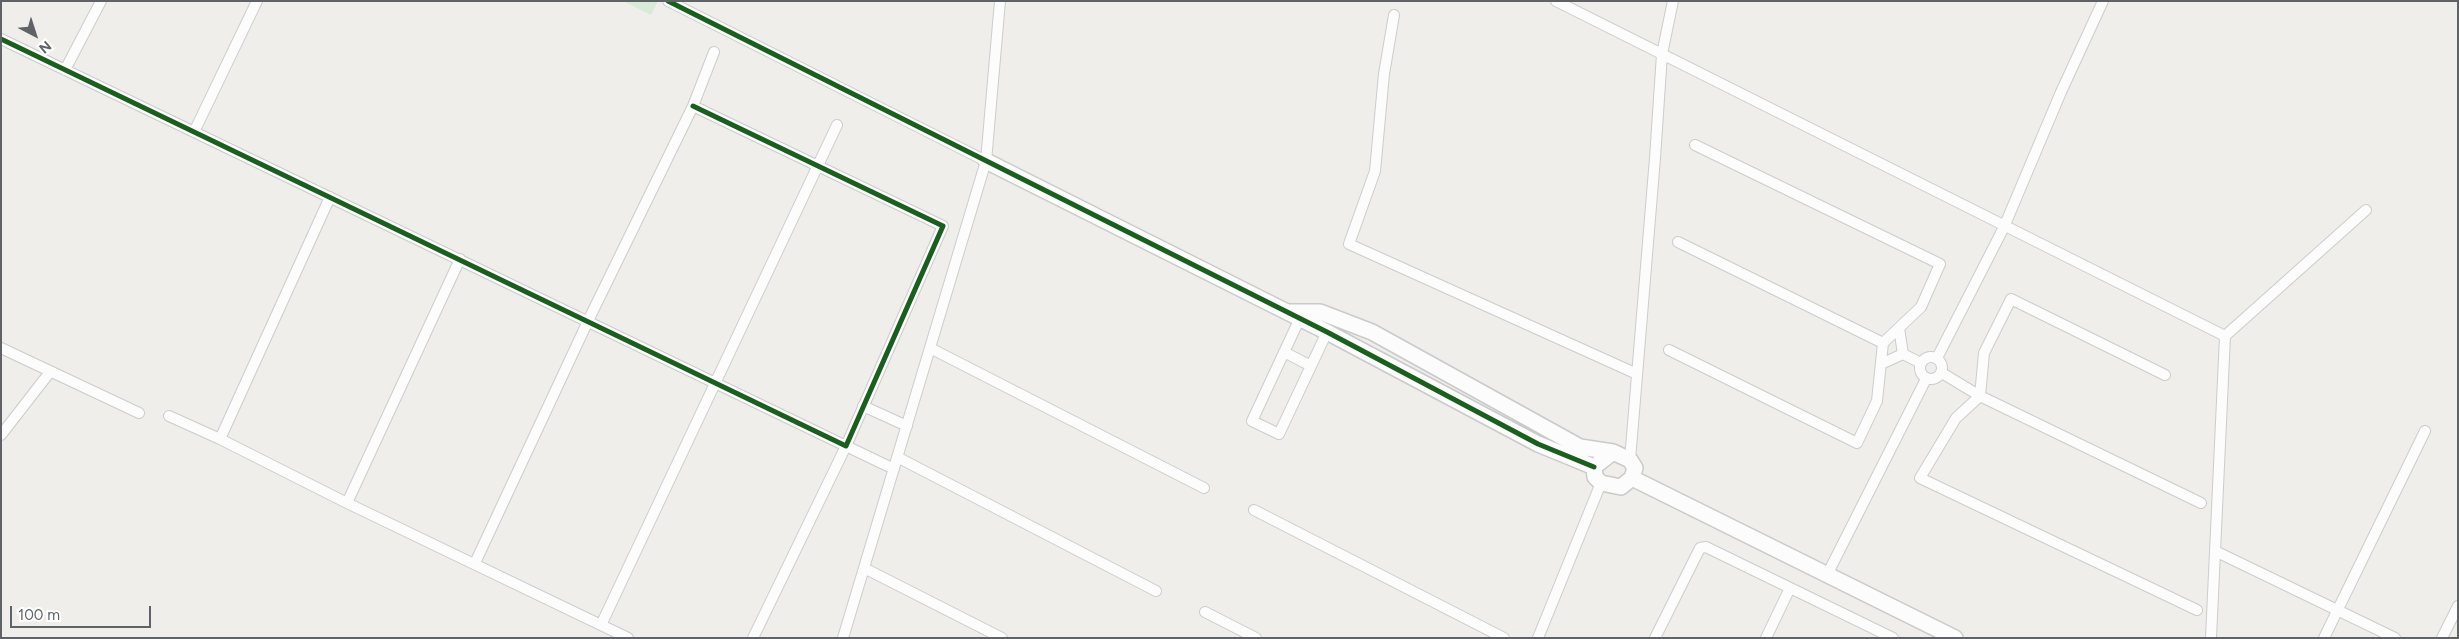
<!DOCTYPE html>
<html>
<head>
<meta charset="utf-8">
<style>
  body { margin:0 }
  #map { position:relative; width:2459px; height:639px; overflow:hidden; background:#efeeea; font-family:Figtree,sans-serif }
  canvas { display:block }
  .frame { position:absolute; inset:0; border:2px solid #5f6368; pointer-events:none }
  .north { position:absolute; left:10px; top:10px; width:50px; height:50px; -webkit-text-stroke:4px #fff; paint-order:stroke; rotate:140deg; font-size:14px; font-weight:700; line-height:20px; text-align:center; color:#5f6368 }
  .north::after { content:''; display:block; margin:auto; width:18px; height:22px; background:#5f6368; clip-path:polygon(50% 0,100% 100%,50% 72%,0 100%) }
  .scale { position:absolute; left:10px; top:606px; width:141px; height:22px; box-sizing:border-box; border:2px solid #5f6368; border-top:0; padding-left:6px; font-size:15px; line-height:18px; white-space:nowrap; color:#5f6368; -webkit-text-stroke:4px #fff; paint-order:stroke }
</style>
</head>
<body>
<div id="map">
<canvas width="2459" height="639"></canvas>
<div class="frame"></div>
<div class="north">N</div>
<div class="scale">100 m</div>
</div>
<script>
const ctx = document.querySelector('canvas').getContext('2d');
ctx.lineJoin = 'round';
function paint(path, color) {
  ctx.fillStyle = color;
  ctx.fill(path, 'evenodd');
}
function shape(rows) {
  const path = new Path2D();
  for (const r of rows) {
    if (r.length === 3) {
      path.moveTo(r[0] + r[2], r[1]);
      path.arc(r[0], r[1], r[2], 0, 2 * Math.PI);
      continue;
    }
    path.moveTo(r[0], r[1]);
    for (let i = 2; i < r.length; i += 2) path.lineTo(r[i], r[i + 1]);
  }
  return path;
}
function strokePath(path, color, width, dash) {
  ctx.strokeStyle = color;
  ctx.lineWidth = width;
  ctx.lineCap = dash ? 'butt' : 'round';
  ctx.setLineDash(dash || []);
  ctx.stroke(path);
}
paint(shape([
  [623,1,658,1,651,15]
]), '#d8ebd6');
const street = shape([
  [668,1,986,161],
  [1556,1,2225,336],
  [1394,15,1384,74,1375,171,1349,244,1637,374],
  [1,39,846,446,943,226,693,106],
  [65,70,101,1],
  [194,132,257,1],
  [330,197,220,439,347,503,628,638],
  [1678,242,1883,343],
  [1300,318,1252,421,1279,434,1327,332],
  [1899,328,1903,354],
  [1,348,139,413],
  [930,348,1204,488],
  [1669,350,1857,443,1877,401,1883,343,1921,307,1940,264,1695,145],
  [1284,352,1311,366],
  [1903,354,1921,363],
  [1931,368,11],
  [1937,358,2004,227,2061,92,2103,1],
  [1881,364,1903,354],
  [1942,373,1980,396,2201,503],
  [2165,375,2011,299,1984,353,1980,396,1956,418,1920,478,2197,610],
  [863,406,907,426],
  [169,416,220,439],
  [1,435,50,372],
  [897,457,1156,591],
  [1630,460,1655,158,1662,54,1673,1],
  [347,503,460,259],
  [1254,510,1504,638],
  [2215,551,2395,638],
  [475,563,588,321,693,106,714,52],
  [864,568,1002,638],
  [1828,573,1926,379],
  [1205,612,1256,638],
  [601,625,837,125],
  [753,638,846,446,894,469],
  [843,638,986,161,1000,1],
  [1538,638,1601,483],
  [1655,638,1700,548,1706,547,1893,638],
  [1766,638,1790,588],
  [2211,638,2225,336,2366,210],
  [2324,638,2425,431],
  [2442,638,2458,606]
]);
const secondary = shape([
  [986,161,1327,332,1538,444,1594,467],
  [1290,312,1320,312,1372,332,1580,447,1613,452],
  [1613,452,1630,460,1635,468,1632,478,1621,487,1601,483,1595,477,1594,467,1613,452],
  [1632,478,1955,638]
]);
strokePath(street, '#cbcccc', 12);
strokePath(secondary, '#cacacb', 18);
strokePath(street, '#fdfcfc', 10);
strokePath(secondary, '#fdfcfc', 15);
strokePath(shape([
  [668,1,1327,332,1538,444,1594,467],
  [1,39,846,446,943,226,693,106]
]), '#1b5e20', 5);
</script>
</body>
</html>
